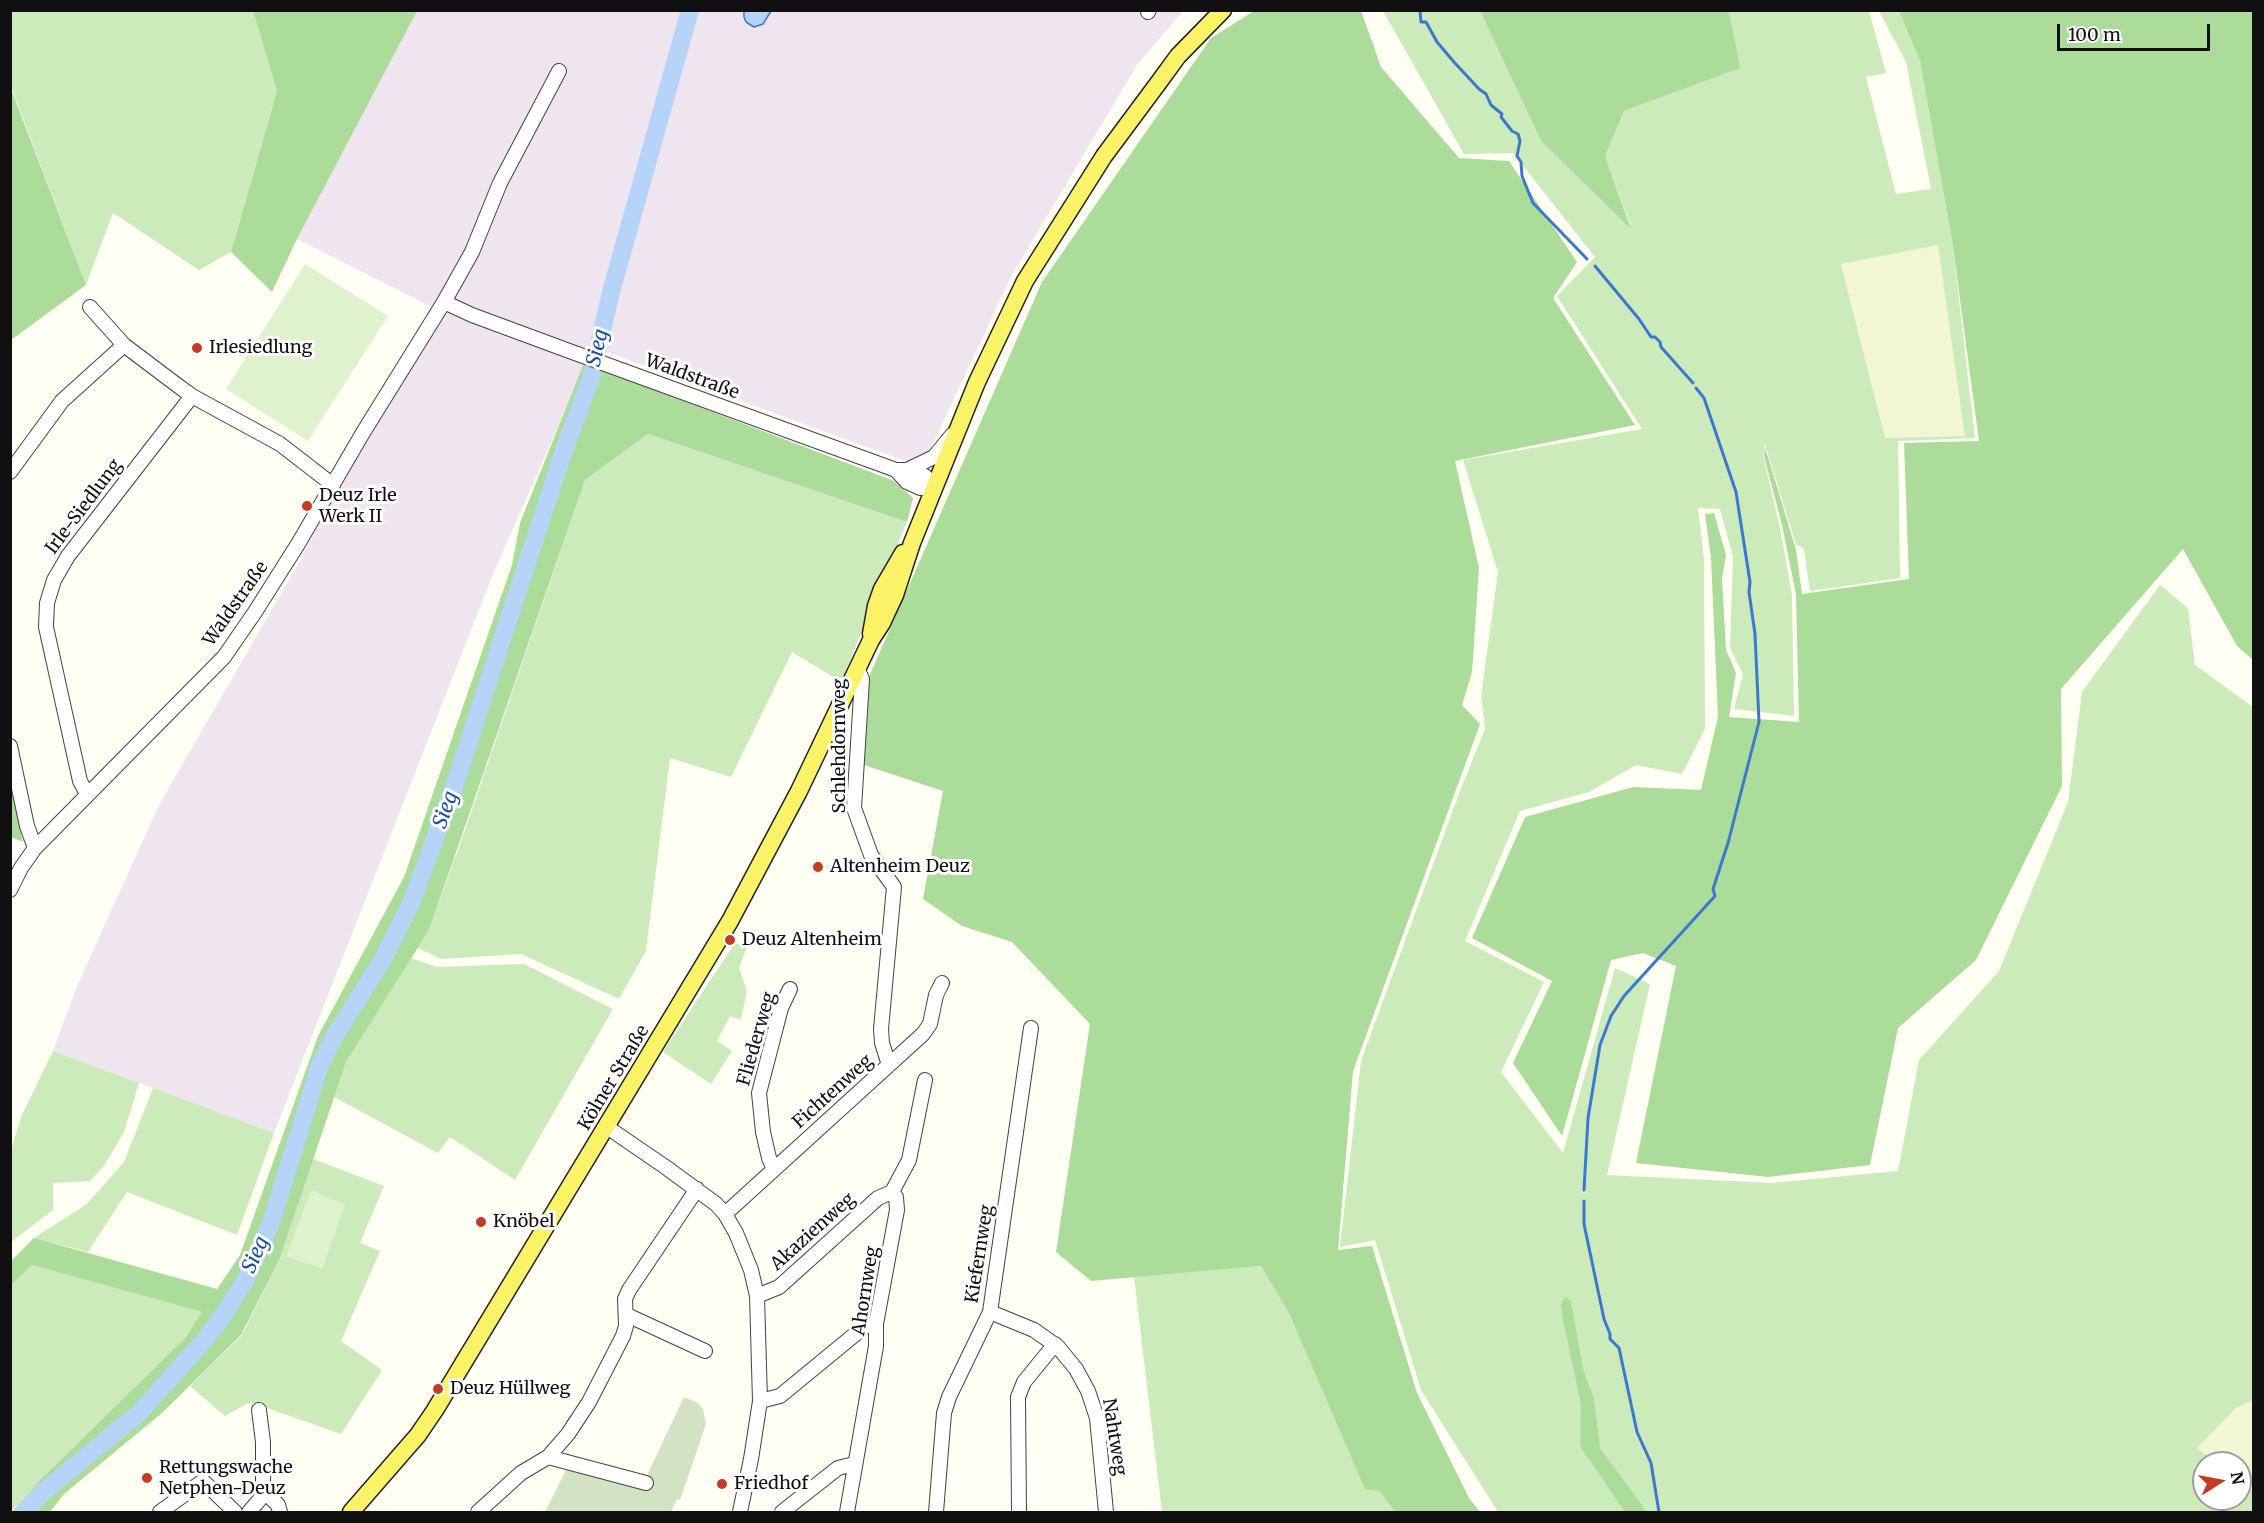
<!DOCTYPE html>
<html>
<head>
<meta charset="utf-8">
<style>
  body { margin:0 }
  #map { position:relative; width:2264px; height:1523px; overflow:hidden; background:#fffff3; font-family:Merriweather,serif }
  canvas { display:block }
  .frame { position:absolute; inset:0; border:12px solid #101010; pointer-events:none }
  .north { position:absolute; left:2192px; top:1451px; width:60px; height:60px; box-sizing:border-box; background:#fff; border:2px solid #9f9f9f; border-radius:50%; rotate:79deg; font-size:16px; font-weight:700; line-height:24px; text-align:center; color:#101010 }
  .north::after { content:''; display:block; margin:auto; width:21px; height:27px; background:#c43a23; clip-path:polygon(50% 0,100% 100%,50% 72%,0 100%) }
  .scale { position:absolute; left:2057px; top:24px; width:153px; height:27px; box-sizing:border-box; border:3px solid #101010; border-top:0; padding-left:8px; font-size:18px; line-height:21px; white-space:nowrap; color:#101010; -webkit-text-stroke:4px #fff; paint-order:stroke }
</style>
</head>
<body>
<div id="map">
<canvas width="2264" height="1523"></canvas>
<div class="frame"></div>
<div class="north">N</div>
<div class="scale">100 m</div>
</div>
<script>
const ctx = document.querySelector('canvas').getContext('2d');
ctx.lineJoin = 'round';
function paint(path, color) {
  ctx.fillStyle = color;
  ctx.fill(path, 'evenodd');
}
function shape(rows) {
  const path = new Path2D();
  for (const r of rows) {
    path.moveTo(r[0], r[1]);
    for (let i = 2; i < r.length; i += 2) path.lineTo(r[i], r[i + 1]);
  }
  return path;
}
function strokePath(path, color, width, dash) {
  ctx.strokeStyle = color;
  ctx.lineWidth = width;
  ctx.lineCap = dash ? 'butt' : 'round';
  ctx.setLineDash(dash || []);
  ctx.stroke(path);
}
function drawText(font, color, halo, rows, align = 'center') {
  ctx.font = font + ' Merriweather,serif';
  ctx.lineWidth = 6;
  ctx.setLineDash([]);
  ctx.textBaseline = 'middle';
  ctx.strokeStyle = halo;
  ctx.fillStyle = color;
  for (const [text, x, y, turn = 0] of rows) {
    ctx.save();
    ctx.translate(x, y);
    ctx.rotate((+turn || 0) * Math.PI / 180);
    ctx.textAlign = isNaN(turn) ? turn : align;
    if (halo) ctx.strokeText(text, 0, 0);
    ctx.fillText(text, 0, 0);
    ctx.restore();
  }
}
paint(shape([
  [417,11,1183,11,1137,65,1012,275,922,467,593,347,493,574,274,1133,53,1051,77,986,160,803,300,561,432,307,297,239]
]), '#eee5ee');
paint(shape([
  [1938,244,1966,436,1885,438,1841,263],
  [2253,1400,2253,1492,2240,1482,2240,1463,2216,1463,2197,1448,2236,1408]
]), '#f2f6d2');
paint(shape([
  [11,11,253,11,277,91,231,252,199,270,113,213,86,285,11,86],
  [1383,11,1480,11,1541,141,1631,227,1605,156,1624,111,1739,68,1729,11,1869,11,1886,73,1866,77,1896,194,1931,189,1906,62,1879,11,1899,11,1920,61,1952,240,1975,438,1898,441,1900,578,1810,591,1804,549,1796,544,1765,444,1763,456,1780,528,1792,595,1794,716,1734,709,1743,674,1730,648,1733,557,1720,509,1698,508,1704,559,1705,729,1682,774,1636,765,1589,792,1520,811,1465,941,1544,982,1501,1072,1563,1153,1615,968,1650,984,1607,1175,1771,1183,1898,1171,1919,1060,1999,971,2068,802,2082,692,2160,585,2188,608,2195,665,2253,707,2253,1400,2236,1408,2197,1448,2216,1463,2204,1463,2204,1499,2240,1499,2240,1482,2253,1492,2253,1512,1498,1512,1421,1390,1375,1240,1340,1247,1361,1061,1460,791,1485,729,1481,696,1498,572,1463,460,1642,429,1557,296,1595,257,1513,153,1464,154],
  [1938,245,1965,436,1885,438,1841,264],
  [648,434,907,522,841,682,792,652,731,777,670,758,646,951,619,999,521,954,441,959,418,948,429,930,462,839,585,480],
  [735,943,747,947,739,968,747,991,741,1020,730,1016,717,1041,732,1051,711,1084,663,1052],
  [411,958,437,967,524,964,613,1009,515,1180,450,1137,438,1153,334,1097,346,1062],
  [53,1051,139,1083,124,1132,104,1166,90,1181,53,1183,53,1210,11,1242,11,1149,22,1115],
  [153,1088,274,1133,237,1235,127,1192,88,1252,34,1238,87,1204,124,1162],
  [313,1159,384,1186,360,1243,380,1251,341,1341,382,1370,341,1434,250,1402,225,1416,190,1386,242,1335,280,1258],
  [32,1265,202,1312,185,1338,39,1481,11,1512,11,1285],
  [1261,1266,1290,1315,1380,1490,1395,1512,1162,1512,1134,1277]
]), '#cbebbb');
paint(shape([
  [253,11,417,11,297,239,272,292,231,252,277,91],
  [1254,11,1361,11,1381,67,1459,158,1509,161,1577,262,1553,298,1635,425,1455,461,1479,568,1472,672,1462,705,1480,724,1353,1071,1338,1250,1372,1246,1417,1393,1469,1498,1480,1512,1395,1512,1380,1491,1365,1489,1290,1315,1261,1266,1091,1281,1056,1252,1090,1024,1012,942,962,926,923,899,943,791,864,765,865,686,1042,282,1211,38],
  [1480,11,1729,11,1740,68,1624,111,1605,156,1631,229,1541,141],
  [1899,11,2253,11,2253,660,2237,646,2183,549,2061,689,2062,786,1976,960,1898,1028,1870,1165,1768,1177,1636,1163,1676,966,1643,953,1611,960,1562,1136,1513,1063,1552,981,1472,938,1525,817,1633,787,1701,790,1718,717,1711,557,1705,514,1714,513,1726,555,1722,579,1726,650,1736,673,1729,717,1799,722,1796,594,1782,525,1764,456,1765,447,1796,550,1802,594,1909,579,1904,443,1979,441,1952,240,1920,61],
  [10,86,86,285,11,340,10,340],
  [584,363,894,481,913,498,907,522,648,434,585,480,429,930,346,1062,280,1258,241,1335,162,1413,64,1494,50,1512,12,1512,39,1481,185,1338,202,1312,32,1265,11,1285,11,1261,34,1238,217,1289,240,1255,318,1036,404,877,512,565,520,523],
  [11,786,23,842,11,837],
  [1566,1297,1571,1301,1583,1369,1594,1399,1600,1448,1647,1512,1625,1512,1580,1446,1581,1404,1562,1315,1561,1303]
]), '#abdc99');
paint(shape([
  [684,1397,698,1403,703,1409,706,1424,680,1500,677,1499,671,1512,545,1512,568,1466,641,1488]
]), '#d2e3c2');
paint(shape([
  [305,264,388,316,308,441,226,389],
  [311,1190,345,1205,322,1269,286,1257]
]), '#def2cd');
const water = shape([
  [744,11,745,10,771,11,763,24,754,27,746,22,744,17,744,11]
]);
paint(water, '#b6d3f8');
strokePath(water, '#3b79d1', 1.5);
strokePath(shape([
  [1420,10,1421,22,1426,22,1437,42,1454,62,1479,89,1486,94,1491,105,1502,114,1501,117,1512,131,1518,134,1520,141,1517,156,1521,162,1522,176,1533,203,1587,259],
  [1595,266,1639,319,1651,337,1655,337,1660,342,1661,347,1693,383],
  [1584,1190,1588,1118,1600,1045,1611,1016,1624,996,1715,896,1713,889,1728,843,1759,722,1755,634,1749,592,1750,582,1736,492,1704,398,1696,388],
  [1584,1201,1584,1224,1604,1319,1610,1334,1610,1339,1619,1348,1637,1432,1651,1463,1659,1512]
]), '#3b79d1', 3);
strokePath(shape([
  [24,1512,43,1492,140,1412,203,1342,224,1314,245,1281,271,1223,320,1065,334,1037,383,959,412,901,455,784,563,453,591,378,611,292,690,10]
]), '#b6d3f8', 18);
const minor = shape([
  [1148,12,1149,10],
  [444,302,472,252,500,183,559,71],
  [90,307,124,345,173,382,192,396,280,444,333,485],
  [896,470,907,482,920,488,935,487],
  [907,470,934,457,952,435],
  [10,472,62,401,124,345],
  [857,668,862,679,854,808,871,855,894,887,881,1029,882,1043,889,1065],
  [10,746,27,826,35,848],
  [87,794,80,781,46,627,47,603,54,580,68,556,192,396],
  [10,890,21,868,35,848,224,657,255,612,298,544,364,431,444,302,472,315,572,352,896,470,912,470,925,476,935,487],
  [607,1127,664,1166,716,1204,725,1214,736,1233,751,1270,757,1296,760,1401,751,1459,740,1512],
  [774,1169,769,1158,763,1132,759,1093,781,1008,790,989],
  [725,1214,923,1034,930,1024,936,995,942,983],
  [757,1296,779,1287,878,1198,892,1192],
  [990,1312,1034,1330,1058,1347,1076,1369,1088,1391,1097,1418,1106,1512],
  [627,1315,705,1351],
  [760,1401,780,1396,864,1327,876,1324],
  [548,1457,646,1483],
  [263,1490,278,1505,280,1512],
  [160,1512,203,1481,235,1512],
  [249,1512,261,1498,263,1490,263,1442,259,1410],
  [478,1512,521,1473,548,1457,568,1434,589,1402,623,1336,626,1326,625,1299,629,1290,697,1189],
  [782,1512,838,1468,854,1464],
  [847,1512,876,1346,876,1324,897,1210,896,1197,892,1192,909,1160,925,1080],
  [936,1512,944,1413,949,1397,990,1312,1031,1028],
  [1019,1512,1018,1397,1024,1382,1055,1344]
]);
const major = shape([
  [871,634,876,606,882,589,903,553],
  [351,1512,418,1435,435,1410,730,921,799,791,871,640,882,623,895,595,912,543,977,382,1025,281,1104,156,1159,82,1178,56,1223,10]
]);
strokePath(minor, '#434343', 16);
strokePath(major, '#212121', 19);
strokePath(minor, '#fff', 14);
strokePath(major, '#fbf367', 16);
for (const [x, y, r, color] of [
  [197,348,6,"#c43a23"],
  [307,506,6,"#c43a23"],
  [818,867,6,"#c43a23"],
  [730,940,6,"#c43a23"],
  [481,1222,6,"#c43a23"],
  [438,1389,6,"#c43a23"],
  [147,1478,6,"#c43a23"],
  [722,1484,6,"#c43a23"]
]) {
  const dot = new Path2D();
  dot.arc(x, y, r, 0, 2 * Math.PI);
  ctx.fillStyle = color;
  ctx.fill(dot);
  strokePath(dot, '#fff', 2);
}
drawText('18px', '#101010', '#fff', [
  ["Irlesiedlung",209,348],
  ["Deuz Irle",319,496],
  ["Werk II",319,517],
  ["Altenheim Deuz",830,867],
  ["Deuz Altenheim",742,940],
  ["Knöbel",493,1222],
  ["Deuz Hüllweg",450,1389],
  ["Rettungswache",159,1468],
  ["Netphen-Deuz",159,1489],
  ["Friedhof",734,1484]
], 'left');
drawText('18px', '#101010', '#fff', [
  ["Waldstraße",692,377,20],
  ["Irle-Siedlung",84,507,-53],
  ["Waldstraße",236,604,-55],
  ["Schlehdornweg",840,746,-90],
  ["Fliederweg",757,1039,-74],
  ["Kölner Straße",614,1078,-59],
  ["Fichtenweg",833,1092,-42],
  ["Akazienweg",813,1232,-42],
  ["Kiefernweg",980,1254,-81],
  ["Ahornweg",866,1291,-81],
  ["Nahtweg",1114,1437,81]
]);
drawText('italic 20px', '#154ba6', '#fff', [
  ["Sieg",598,348,-77],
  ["Sieg",446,810,-70],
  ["Sieg",256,1255,-66]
]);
</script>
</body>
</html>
